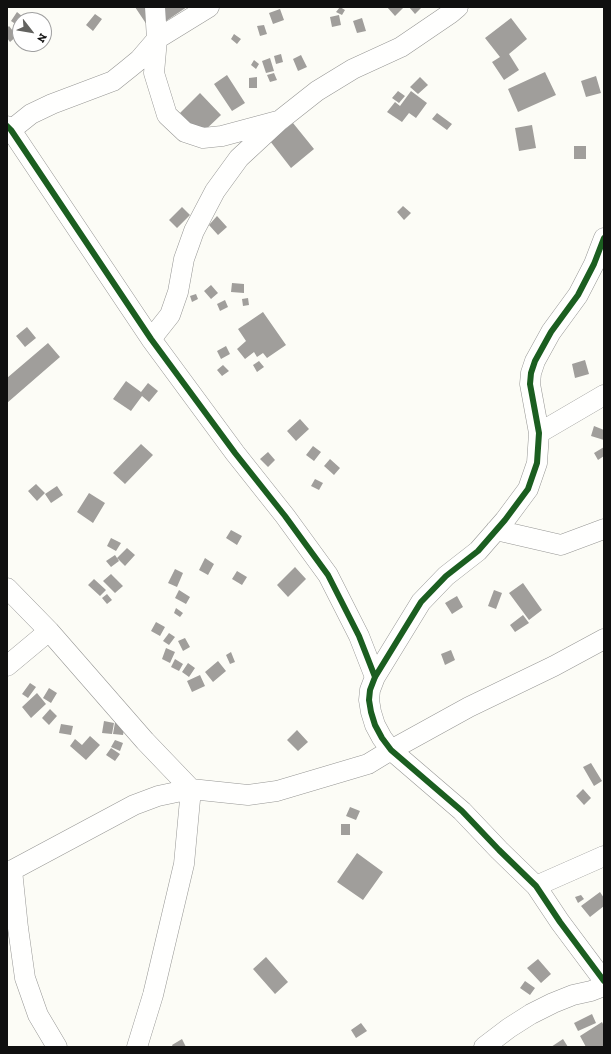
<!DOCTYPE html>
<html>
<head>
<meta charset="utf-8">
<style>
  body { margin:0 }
  #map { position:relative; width:611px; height:1054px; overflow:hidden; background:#fcfcf6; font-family:"Zilla Slab",serif }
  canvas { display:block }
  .frame { position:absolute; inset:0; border:8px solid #101010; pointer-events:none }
  .north { position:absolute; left:12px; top:12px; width:40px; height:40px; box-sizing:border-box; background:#fff; border:1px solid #9f9f9f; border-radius:50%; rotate:121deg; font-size:11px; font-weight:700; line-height:16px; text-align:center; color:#101010 }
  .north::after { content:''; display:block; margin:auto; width:14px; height:18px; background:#636360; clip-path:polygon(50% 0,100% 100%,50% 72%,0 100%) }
</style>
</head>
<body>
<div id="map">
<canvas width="611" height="1054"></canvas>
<div class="frame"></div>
<div class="north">N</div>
</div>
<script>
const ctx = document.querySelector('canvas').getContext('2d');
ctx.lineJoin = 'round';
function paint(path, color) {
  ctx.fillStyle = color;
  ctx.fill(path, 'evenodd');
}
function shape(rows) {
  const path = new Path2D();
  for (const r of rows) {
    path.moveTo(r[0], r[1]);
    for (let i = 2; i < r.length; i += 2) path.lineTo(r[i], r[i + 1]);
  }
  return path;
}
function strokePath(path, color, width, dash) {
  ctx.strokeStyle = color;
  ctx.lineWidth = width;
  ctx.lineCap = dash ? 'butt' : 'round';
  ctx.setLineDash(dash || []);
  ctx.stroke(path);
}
paint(shape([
  [135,7,187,7,151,31],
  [340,7,345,10,342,15,336,12],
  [387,7,404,7,395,16],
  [409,7,422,7,415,14],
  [280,9,284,20,273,24,269,13],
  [17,12,23,17,20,20,17,25,11,21],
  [95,14,102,19,93,31,86,25],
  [339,15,341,25,332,27,330,17],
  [362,18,366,31,357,33,353,21],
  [511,18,527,39,509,54,519,70,504,80,492,62,500,57,485,38],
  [264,25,267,34,260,36,257,26],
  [9,26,17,36,10,42,7,38,7,28],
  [234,34,241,39,237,44,231,39],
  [281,54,283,62,276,64,274,56],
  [301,55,307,67,298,71,293,59],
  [270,58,274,71,266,73,262,61],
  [254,60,259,64,256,69,251,65],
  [545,72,556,95,518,112,508,89],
  [274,73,277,80,270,82,267,75],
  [227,75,245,103,232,111,214,84],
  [596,76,601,93,586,97,581,81],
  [257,77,257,88,249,88,249,78],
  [420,77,428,85,418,94,410,87],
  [398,91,405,96,399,103,392,98],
  [411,91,427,103,416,118,409,113,402,122,387,112,395,102,400,106],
  [200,93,221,115,201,134,180,113],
  [437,113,452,124,447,130,432,119],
  [293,123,314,149,291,168,270,141],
  [532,125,536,148,519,151,515,128],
  [574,146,586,146,586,159,574,159],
  [403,206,411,213,404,220,397,212],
  [182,207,190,215,177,228,169,220],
  [217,216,227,227,218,235,209,225],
  [232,283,244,284,244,293,231,292],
  [211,285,218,293,211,299,204,291],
  [196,294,198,299,192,302,190,296],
  [248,298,249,305,243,306,242,299],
  [225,300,228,307,220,311,217,304],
  [263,312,286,345,267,358,263,353,257,357,254,352,245,359,237,349,246,341,238,329],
  [27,327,36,338,25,347,16,336],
  [48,343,60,357,7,403,7,378],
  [226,346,230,354,221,359,217,351],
  [585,360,589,374,575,378,572,364],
  [259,361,264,367,257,372,253,365],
  [223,365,229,371,222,376,217,370],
  [126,381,141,392,148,383,158,391,149,402,142,396,131,411,113,399],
  [300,419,309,429,296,441,287,431],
  [594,426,604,430,604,440,591,436],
  [141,444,153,455,125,484,113,473],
  [313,446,321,452,314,461,306,455],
  [604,447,604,456,598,460,594,453],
  [268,452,275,460,268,467,260,459],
  [330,459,340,468,334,475,324,466],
  [315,479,323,483,319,490,311,486],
  [36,484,45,493,37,501,28,491],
  [57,486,63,495,51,503,45,494],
  [89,493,105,503,93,523,77,512],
  [231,530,242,536,237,545,226,538],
  [111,538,121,543,116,551,107,546],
  [127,548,135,555,125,566,117,558],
  [115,555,119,561,111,567,106,561],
  [205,558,214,564,208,575,199,570],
  [295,567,306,579,288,597,277,585],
  [175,569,183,573,177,587,168,583],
  [237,571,247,577,242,585,232,579],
  [111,574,123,586,115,593,103,581],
  [94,579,106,590,100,596,88,585],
  [523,583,542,610,529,620,509,593],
  [179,590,190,597,186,604,175,598],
  [494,590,502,593,496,609,488,606],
  [107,594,112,600,107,604,102,598],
  [457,596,463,607,452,614,445,603],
  [176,608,183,613,180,617,174,613],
  [523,615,529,623,515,632,510,625],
  [156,622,165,627,160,636,151,631],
  [169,633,175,637,169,645,163,641],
  [185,638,190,647,183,651,178,641],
  [166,648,175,652,170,663,162,659],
  [451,650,455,660,445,665,441,654],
  [231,652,235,662,230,664,226,655],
  [175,659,183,664,179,671,171,667],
  [218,661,226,671,213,682,205,672],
  [188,663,195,668,189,677,182,672],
  [200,675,205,686,192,692,187,681],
  [30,683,36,687,28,698,22,694],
  [49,688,57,693,51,703,43,698],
  [37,693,46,704,31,718,22,707],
  [50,709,57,716,49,725,42,718],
  [116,717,126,719,123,735,113,734],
  [104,721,114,723,112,734,102,733],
  [61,724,73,726,71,735,59,733],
  [297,730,308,742,298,751,287,740],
  [90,736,100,745,86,760,70,746,75,739,82,745],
  [115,740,123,743,120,751,111,747],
  [111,748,120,754,115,761,106,755],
  [591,763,602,781,594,786,583,767],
  [583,789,591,798,584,805,576,796],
  [350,807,360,811,356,820,346,816],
  [341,824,350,824,350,835,341,835],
  [357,853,383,872,363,900,337,882],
  [600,892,604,898,604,906,590,917,581,906],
  [581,895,584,899,578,903,575,897],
  [266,957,288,982,275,994,253,969],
  [538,959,551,974,541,983,527,968],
  [525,981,535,988,530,995,520,988],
  [592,1014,596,1023,578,1031,574,1023],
  [602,1022,604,1026,604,1047,586,1047,580,1036],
  [361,1023,367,1031,356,1038,351,1030],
  [182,1039,186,1047,173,1047,172,1045],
  [563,1039,568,1047,551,1047]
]), '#a09e9b');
const street = shape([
  [209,7,157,39,154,73,167,115,185,132,203,138,222,136,278,121],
  [7,126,11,130,151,339,235,453,285,516,328,575,359,636,375,677],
  [7,133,11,130,31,114,52,104,113,81,128,69,139,60,157,39,155,7],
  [604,238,594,264,578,295,551,332,535,361,531,373,530,384,539,433,537,463,528,489,505,520,478,551,446,576,421,602,375,677,370,690,369,700,371,712,375,725,382,738,391,750,462,811,499,850,536,886,560,922,604,981],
  [151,339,170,315,178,292,184,259,194,231,215,191,239,158,279,121,317,91,353,69,401,47,451,13,458,7],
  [539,433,604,395],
  [496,530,561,545,604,529],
  [7,588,49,631,145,741,191,789,184,864,153,995,137,1047],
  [7,666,49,631],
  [12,870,18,928,25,978,38,1015,57,1047],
  [7,873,134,805,158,796,191,789,248,795,277,791,368,764,391,750,469,707,554,666,604,639],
  [536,886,604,856],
  [484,1047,509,1028,531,1014,553,1003,573,995,591,991,604,986]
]);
strokePath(street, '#969694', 21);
strokePath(street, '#fffffe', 20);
strokePath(shape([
  [7,126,11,130,151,339,235,453,285,516,328,575,359,636,375,677],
  [604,238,594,264,578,295,551,332,535,361,531,373,530,384,539,433,537,463,528,489,505,520,478,551,446,576,421,602,375,677,370,690,369,700,371,712,375,725,382,738,391,750,462,811,499,850,536,886,560,922,604,981]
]), '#1b5e20', 6);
</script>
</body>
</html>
